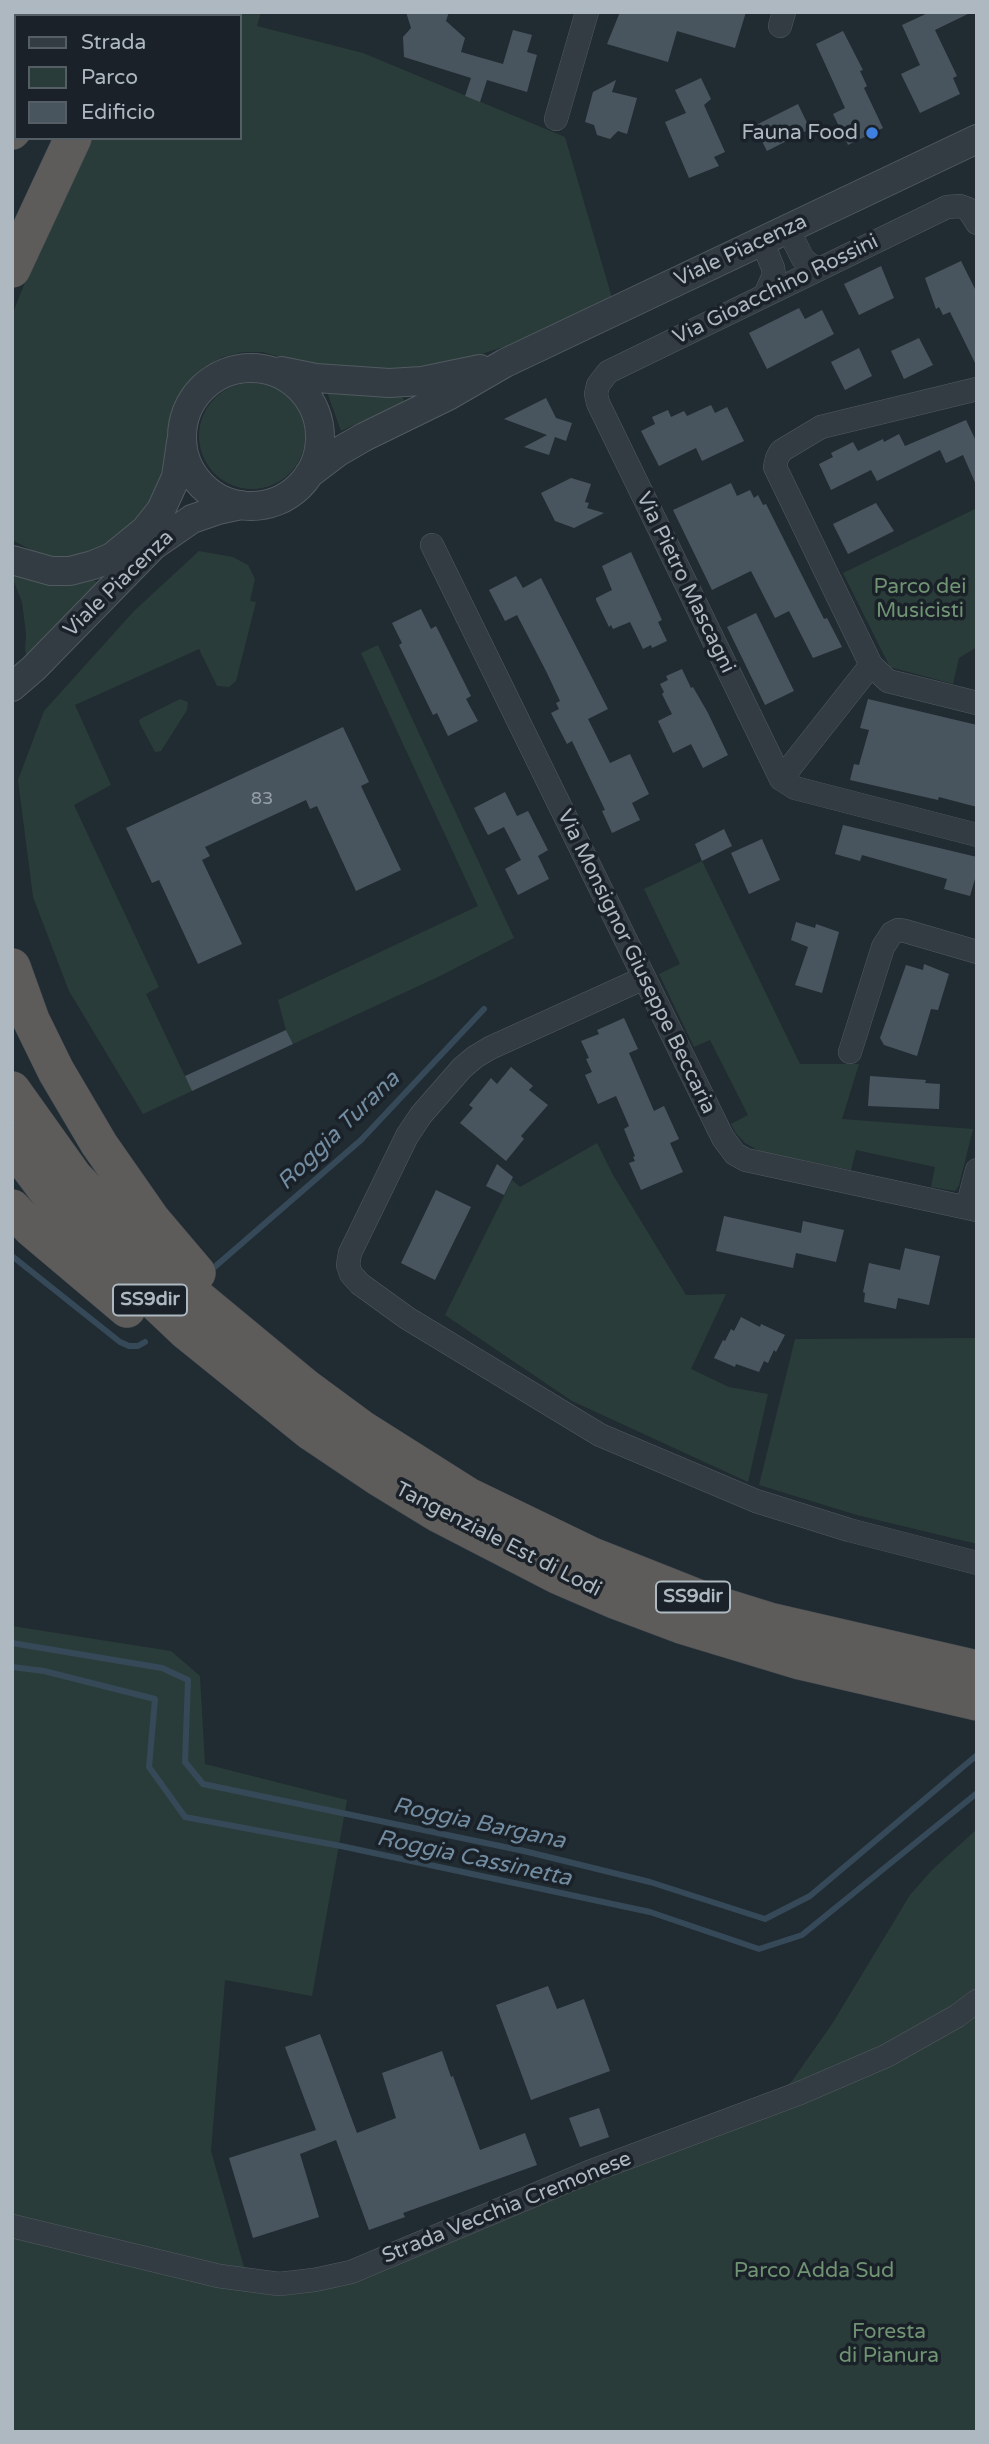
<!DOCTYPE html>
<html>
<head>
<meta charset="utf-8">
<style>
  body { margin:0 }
  #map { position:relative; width:989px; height:2444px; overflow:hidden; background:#212b32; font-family:"Varela Round",sans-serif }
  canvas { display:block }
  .frame { position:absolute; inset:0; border:14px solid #aeb8c0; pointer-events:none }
  .legend { position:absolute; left:14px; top:14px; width:228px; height:126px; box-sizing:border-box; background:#1a2128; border:2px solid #555d65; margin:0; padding:9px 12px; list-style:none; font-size:21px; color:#aeb8c0 }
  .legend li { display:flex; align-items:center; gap:14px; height:35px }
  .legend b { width:35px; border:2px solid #555d65 }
</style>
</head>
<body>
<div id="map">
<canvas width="989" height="2444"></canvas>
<div class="frame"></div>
<ul class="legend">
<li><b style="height:9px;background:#343c43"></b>Strada</li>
<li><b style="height:19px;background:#2a3c39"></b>Parco</li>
<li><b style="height:19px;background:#49555e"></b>Edificio</li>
</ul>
</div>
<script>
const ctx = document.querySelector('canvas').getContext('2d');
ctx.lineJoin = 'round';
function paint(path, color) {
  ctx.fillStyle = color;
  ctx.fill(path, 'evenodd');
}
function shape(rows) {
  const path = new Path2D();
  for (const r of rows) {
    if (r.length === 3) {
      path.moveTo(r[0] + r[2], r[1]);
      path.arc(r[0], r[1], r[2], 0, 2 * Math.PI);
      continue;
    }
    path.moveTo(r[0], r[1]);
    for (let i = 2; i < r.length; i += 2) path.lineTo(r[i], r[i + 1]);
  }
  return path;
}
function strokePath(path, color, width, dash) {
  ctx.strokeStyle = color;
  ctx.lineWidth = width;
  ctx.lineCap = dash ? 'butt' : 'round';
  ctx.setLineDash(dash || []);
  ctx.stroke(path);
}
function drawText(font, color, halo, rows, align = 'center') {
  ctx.font = font + ' "Varela Round",sans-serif';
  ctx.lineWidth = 7;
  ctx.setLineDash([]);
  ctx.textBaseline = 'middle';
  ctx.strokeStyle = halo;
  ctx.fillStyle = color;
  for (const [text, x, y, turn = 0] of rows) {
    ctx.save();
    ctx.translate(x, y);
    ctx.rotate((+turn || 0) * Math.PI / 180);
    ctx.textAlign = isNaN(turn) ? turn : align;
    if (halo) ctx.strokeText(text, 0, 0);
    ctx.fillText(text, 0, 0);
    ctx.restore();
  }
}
paint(shape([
  [157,12,261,12,257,26,363,53,565,137,612,298,507,346,459,361,412,370,369,371,317,367,262,352,243,352,223,357,204,367,190,380,180,396,174,414,168,465,155,501,123,536,83,557,61,558,39,554,12,540,12,315,48,225,88,138,240,138,240,16,155,16],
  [252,436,53],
  [329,392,401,396,404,400,402,403,341,431,328,395],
  [975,509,977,511,977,647,959,658,953,684,890,667,843,573],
  [199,551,233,557,248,565,255,579,250,601,256,602,236,681,229,687,217,686,199,649,75,705,111,785,74,805,159,987,146,994,192,1091,143,1114,69,991,33,897,18,780,44,711,134,611],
  [15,573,71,584,93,580,99,583,27,656,25,650,26,634,22,602,13,579],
  [378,645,514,938,438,977,293,1044,286,1030,278,1000,478,906,361,653],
  [180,699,188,702,187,710,161,751,155,752,139,722,140,719],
  [702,861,800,1064,859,1064,842,1119,973,1129,959,1185,955,1191,931,1187,935,1167,856,1150,851,1170,759,1151,745,1143,735,1132,731,1124,748,1115,710,1040,694,1047,659,974,680,964,644,889],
  [597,1143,613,1175,686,1295,726,1294,691,1369,729,1387,768,1394,748,1482,572,1401,445,1315,512,1180,520,1187],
  [977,1338,977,1544,857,1515,759,1485,795,1339],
  [12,1626,171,1651,200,1676,205,1764,347,1800,312,1996,225,1980,211,2151,250,2288,287,2291,767,2107,792,2081,832,2024,910,1895,932,1870,977,1829,977,2432,12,2432]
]), '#2a3c39');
strokePath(shape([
  [12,1256,120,1342,129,1346,138,1346,145,1342],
  [210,1271,361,1140,484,1009],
  [12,1643,162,1668,188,1680,185,1762,203,1784,524,1851,650,1882,765,1919,810,1896,977,1755],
  [12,1667,44,1671,155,1699,149,1767,185,1817,341,1846,650,1912,759,1949,802,1935,977,1793]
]), '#364958', 6);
paint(shape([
  [406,12,449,12,446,21,465,38,461,52,503,64,513,30,532,35,527,52,537,55,527,92,487,80,480,102,465,96,471,78,404,57,403,37,411,28],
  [620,12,746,12,735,48,677,31,668,62,607,44],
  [930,12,972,12,935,30,957,76,953,78,960,94,920,113,901,74,920,65,902,25],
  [843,31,863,70,860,71,867,86,864,88,883,128,848,145,833,114,845,108,816,44],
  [701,78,711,99,704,105,725,152,714,157,719,166,689,178,665,122,686,113,675,90],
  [616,80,612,92,637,98,627,134,618,131,610,139,597,135,594,125,585,122,593,92],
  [798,104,810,129,767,151,754,126],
  [961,261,977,293,977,367,950,312,943,315,939,307,936,309,925,278],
  [881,266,894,298,859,315,844,284],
  [799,308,805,319,822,310,834,334,767,369,749,333],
  [919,338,933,365,904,379,891,351],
  [859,348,872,376,845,390,831,362],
  [546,398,556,418,572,423,566,441,555,437,549,455,524,447,547,435,504,419],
  [711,405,715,413,727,407,744,441,702,461,696,448,659,466,641,431,655,424,652,417,668,410,671,417,684,411,687,416],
  [966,420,977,443,977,487,963,455,946,463,940,450,877,481,871,470,831,490,819,464,833,457,831,453,853,442,858,451,883,439,884,442,899,434,905,446],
  [571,478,591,484,585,502,589,503,587,508,604,513,574,528,555,521,541,493],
  [731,483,737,496,750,490,754,498,758,495,763,505,766,504,824,619,827,618,842,647,813,658,789,611,775,618,751,571,712,590,673,510],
  [876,503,894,531,848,554,833,524],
  [631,552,662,620,658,622,667,641,652,648,651,645,643,649,630,622,613,629,611,625,609,627,596,600,596,598,612,590,602,566],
  [516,576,523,588,541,578,608,709,588,719,610,763,630,754,649,794,632,803,640,820,612,833,602,811,605,810,572,741,567,744,551,713,559,709,556,703,560,701,547,673,517,615,505,621,489,590],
  [421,609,431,629,436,626,471,696,466,699,478,721,448,736,437,713,433,715,399,645,402,643,392,623],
  [756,613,794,691,765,705,727,627],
  [682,669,691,688,693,687,708,713,728,755,703,768,691,744,673,753,658,721,672,714,662,694,664,692,660,684,668,680,666,676],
  [868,699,977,725,977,807,939,797,938,800,850,780,854,764,859,765,869,730,860,728],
  [343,727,369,782,361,786,401,870,356,891,317,806,310,809,306,800,205,847,210,856,202,860,242,944,198,964,159,880,152,883,126,828],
  [505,792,517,816,528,811,548,850,538,856,549,879,518,895,505,869,521,860,504,827,488,835,474,808],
  [843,825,977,857,977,872,970,896,944,889,947,879,862,855,860,861,835,854],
  [724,829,732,846,702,861,695,844],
  [762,839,780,880,749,894,731,853],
  [796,922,815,928,816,924,839,932,822,993,795,985,808,947,791,940],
  [924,964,949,974,938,1010,931,1009,917,1056,884,1045,880,1038,906,965,923,970],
  [624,1018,638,1049,629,1053,654,1111,664,1106,679,1139,670,1143,683,1172,641,1190,629,1163,635,1161,633,1157,635,1156,624,1129,629,1126,616,1096,598,1104,585,1075,592,1072,586,1059,589,1058,581,1041,599,1034,597,1030],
  [286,1030,293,1044,192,1091,185,1076],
  [511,1067,533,1086,529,1090,548,1105,521,1136,524,1139,506,1161,460,1123,473,1108,469,1105,491,1078,497,1084],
  [870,1076,926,1080,925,1083,940,1084,939,1109,868,1106],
  [497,1164,513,1177,504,1195,486,1186],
  [436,1190,471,1207,435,1280,401,1263],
  [724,1216,801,1233,803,1221,844,1230,836,1262,796,1253,793,1268,716,1251],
  [905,1248,940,1256,929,1305,898,1298,896,1309,864,1302,865,1293,863,1292,869,1263,900,1270],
  [741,1317,760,1327,761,1324,785,1335,776,1352,774,1350,768,1363,764,1361,759,1372,736,1364,735,1367,714,1358,723,1340,725,1341,731,1329,734,1331],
  [548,1986,557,2009,584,1999,610,2071,531,2100,496,2005],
  [320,2034,357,2133,396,2118,382,2073,442,2051,451,2077,453,2076,480,2150,525,2133,537,2165,403,2213,405,2217,369,2230,336,2140,300,2154,319,2217,253,2238,229,2158,316,2130,285,2047],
  [599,2108,609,2137,580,2147,569,2118]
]), '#49555e');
const minor = shape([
  [780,26,784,12],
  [556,119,587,12],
  [788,229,803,259,813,267,822,268],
  [762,241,773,268,774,275,765,295],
  [977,389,821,427,781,451,777,458,775,467,871,665,888,681,977,703],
  [432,545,723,1138,735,1154,746,1160,977,1210],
  [781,779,598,403,596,394,598,385,608,372,947,207,960,206,968,209,977,223],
  [781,779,795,788,977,835],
  [781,779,871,665],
  [644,978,490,1048,475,1057,462,1068,421,1115,407,1136,350,1253,348,1265,351,1274,360,1284,407,1318,600,1435,756,1501,849,1530,977,1563],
  [850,1052,883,947,892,933,898,930,905,931,977,952],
  [967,1208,977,1170],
  [12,2226,219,2276,279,2284,314,2280,351,2272,589,2172,800,2093,886,2056,957,2016,977,2001]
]);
const tertiary = shape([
  [251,437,69],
  [281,371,316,378,389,383,422,381,480,369],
  [309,474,338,452,364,437,448,396,505,363,977,139],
  [12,560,51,571,70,571,93,565,112,557,145,530,161,510,176,477,181,442],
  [12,687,34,668,153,546,192,519,218,510,241,505]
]);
const trunk = shape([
  [53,16,55,12],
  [93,16,95,12],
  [139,16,141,12],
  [12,76,16,71],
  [12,131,16,126],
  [12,269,73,138],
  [12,967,31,1020,56,1071,99,1144,152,1220,197,1273],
  [12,1090,74,1177,160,1267,305,1387,362,1429,468,1496,592,1556,708,1602,769,1621,977,1669],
  [12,1144,48,1192,92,1242,186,1331,311,1432,378,1477,437,1513,559,1576,617,1601,681,1625,800,1661,977,1702],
  [12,1208,31,1228,127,1309]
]);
strokePath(minor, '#515a61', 24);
strokePath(tertiary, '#515a61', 30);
strokePath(trunk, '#3f474e', 38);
strokePath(minor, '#343c43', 23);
strokePath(tertiary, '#343c43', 28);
strokePath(trunk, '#5d5c5a', 37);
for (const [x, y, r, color] of [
  [872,133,7,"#3f7fe0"]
]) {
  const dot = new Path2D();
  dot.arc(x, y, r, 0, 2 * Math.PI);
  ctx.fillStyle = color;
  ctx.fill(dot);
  strokePath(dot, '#1a2128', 2.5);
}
drawText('18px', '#959fa8', null, [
  ["83",262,799]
]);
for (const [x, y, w] of [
  [150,1300,74],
  [693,1597,74]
]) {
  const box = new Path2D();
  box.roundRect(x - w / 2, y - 15.5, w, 31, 5);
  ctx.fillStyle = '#1a2128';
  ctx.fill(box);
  strokePath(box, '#aeb8c0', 2);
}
drawText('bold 19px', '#aeb8c0', null, [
  ["SS9dir",150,1300],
  ["SS9dir",693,1597]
]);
drawText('21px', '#aeb8c0', '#1a2128', [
  ["Fauna Food",858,133]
], 'right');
drawText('21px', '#aeb8c0', '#1a2128', [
  ["Viale Piacenza",741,251,-25],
  ["Via Gioacchino Rossini",776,290,-26],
  ["Via Pietro Mascagni",685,583,64],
  ["Viale Piacenza",119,584,-44],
  ["Via Monsignor Giuseppe Beccaria",636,962,64],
  ["Tangenziale Est di Lodi",498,1540,27],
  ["Strada Vecchia Cremonese",507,2208,-22]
]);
drawText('21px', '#709373', '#1a2128', [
  ["Parco dei",920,587],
  ["Musicisti",920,611],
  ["Parco Adda Sud",814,2271],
  ["Foresta",889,2332],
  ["di Pianura",889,2356]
]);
drawText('italic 23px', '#728ca1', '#1a2128', [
  ["Roggia Turana",339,1131,-44],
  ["Roggia Bargana",479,1824,12],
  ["Roggia Cassinetta",474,1859,12]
]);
</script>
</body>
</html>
